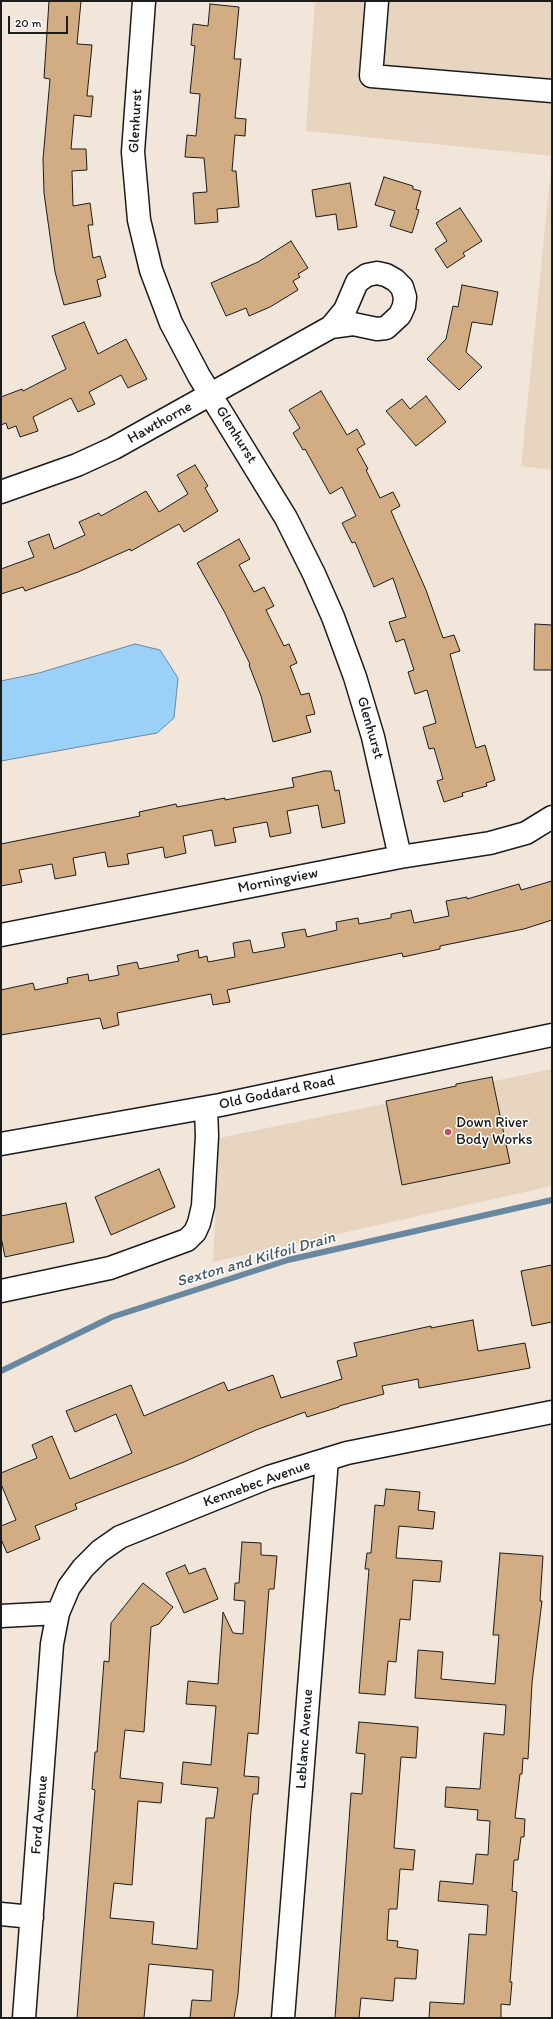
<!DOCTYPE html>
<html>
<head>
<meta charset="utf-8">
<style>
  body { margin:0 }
  #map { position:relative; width:553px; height:2019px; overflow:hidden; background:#f2e6da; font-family:Itim,sans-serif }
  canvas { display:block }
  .frame { position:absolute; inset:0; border:2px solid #1c1c1c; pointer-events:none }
  .scale { position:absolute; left:8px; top:16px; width:60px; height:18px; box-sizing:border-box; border:2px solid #1c1c1c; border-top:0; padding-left:5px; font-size:12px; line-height:14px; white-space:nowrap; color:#1c1c1c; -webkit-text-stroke:3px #fff; paint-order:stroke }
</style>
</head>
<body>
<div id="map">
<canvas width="553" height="2019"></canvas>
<div class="frame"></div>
<div class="scale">20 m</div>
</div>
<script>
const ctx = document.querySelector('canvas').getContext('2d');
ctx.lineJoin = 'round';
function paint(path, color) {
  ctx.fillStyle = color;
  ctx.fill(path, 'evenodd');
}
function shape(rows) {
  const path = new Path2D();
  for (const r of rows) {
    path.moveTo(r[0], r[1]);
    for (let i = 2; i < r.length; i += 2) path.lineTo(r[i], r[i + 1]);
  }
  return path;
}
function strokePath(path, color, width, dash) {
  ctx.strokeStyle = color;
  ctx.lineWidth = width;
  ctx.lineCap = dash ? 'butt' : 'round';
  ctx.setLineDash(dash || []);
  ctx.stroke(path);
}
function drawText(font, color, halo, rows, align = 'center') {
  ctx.font = font + ' Itim,sans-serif';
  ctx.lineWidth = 3;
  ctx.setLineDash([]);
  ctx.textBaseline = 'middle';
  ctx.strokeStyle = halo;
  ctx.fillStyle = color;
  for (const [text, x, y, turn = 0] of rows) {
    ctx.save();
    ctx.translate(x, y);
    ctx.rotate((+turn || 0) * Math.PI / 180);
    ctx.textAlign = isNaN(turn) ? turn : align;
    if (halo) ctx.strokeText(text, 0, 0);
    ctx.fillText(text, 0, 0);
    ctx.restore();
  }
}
paint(shape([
  [315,1,552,1,552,156,306,131],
  [552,158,552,470,521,466],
  [552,1069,552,1186,213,1262,219,1138]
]), '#e8d5c0');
const water = shape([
  [135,644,160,650,178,678,174,718,157,733,1,761,1,681,39,673,135,644]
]);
paint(water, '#9bd0f9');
strokePath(water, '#6888a1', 1);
strokePath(shape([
  [1,1371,112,1317,288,1260,552,1200]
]), '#6888a1', 6);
const building = shape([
  [49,1,81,1,77,44,92,45,87,96,93,96,91,117,74,115,71,149,86,149,87,170,72,171,73,206,90,203,93,225,88,225,93,258,100,256,106,277,97,280,101,296,64,305,55,272,44,193,43,159,50,79,44,78,49,1],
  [210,4,239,7,234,59,241,59,235,118,246,119,245,136,235,135,232,171,236,171,239,207,217,209,218,222,195,224,193,193,207,192,204,158,185,157,187,135,196,136,200,94,190,93,195,46,191,45,193,24,208,26,210,4],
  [384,177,413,186,413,189,421,191,416,209,419,210,412,233,390,226,395,211,375,205,384,177],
  [350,183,357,227,338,230,336,214,316,217,312,190,350,183],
  [460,208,482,241,463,253,465,256,447,268,435,249,447,241,436,223,460,208],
  [291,241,308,268,298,274,300,277,293,281,298,290,270,307,249,316,246,308,226,316,211,283,258,262,291,241],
  [462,285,498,292,492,325,472,322,466,352,482,367,459,390,427,359,446,339,453,306,458,307,462,285],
  [84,322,98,354,126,339,147,379,128,388,121,375,89,392,95,404,78,412,71,398,33,417,38,431,20,437,16,426,8,429,6,423,1,425,1,397,22,389,23,391,66,369,52,336,84,322],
  [321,391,347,435,357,429,365,444,357,449,368,469,366,470,380,498,393,492,400,506,391,511,426,590,443,638,454,635,460,651,450,654,476,748,485,745,495,780,486,783,487,786,462,793,463,796,444,802,437,781,443,779,434,748,429,749,423,727,436,723,427,690,415,694,408,672,414,670,404,639,396,642,389,622,406,617,393,578,374,587,355,542,352,543,342,523,356,516,342,487,330,494,305,449,303,450,293,433,300,428,289,410,321,391],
  [426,396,446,422,416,446,386,411,402,399,410,409,426,396],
  [195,465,208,486,205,488,218,511,184,532,179,524,131,551,130,549,78,572,25,591,23,587,1,594,1,569,34,557,28,542,49,534,54,549,85,535,79,522,99,513,101,516,146,491,159,512,188,494,177,475,195,465],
  [239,539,250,559,239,565,254,592,264,587,274,606,266,610,284,646,289,644,297,663,290,666,301,695,309,693,315,714,306,716,311,732,273,742,261,696,249,665,250,664,224,611,197,563,239,539],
  [535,624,552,625,552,670,534,670,535,624],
  [324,771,331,771,335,791,339,790,345,823,322,828,318,805,287,811,291,833,270,837,267,822,233,828,236,842,215,846,212,830,183,836,186,853,165,858,163,847,127,854,129,864,108,867,105,852,73,858,76,875,55,879,52,864,19,870,22,882,1,886,1,844,140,816,139,812,176,804,177,807,225,798,225,800,294,787,292,778,324,771],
  [552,881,552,920,524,929,440,946,440,949,403,957,402,953,227,990,230,1002,213,1005,211,994,117,1013,119,1025,103,1029,100,1018,1,1035,1,990,33,983,35,990,68,983,67,978,88,974,89,981,119,975,117,966,137,962,139,969,179,961,177,955,198,950,199,958,207,956,208,962,235,957,233,943,250,940,253,953,285,947,282,933,305,929,307,937,337,930,336,922,358,918,359,924,391,918,391,914,411,910,414,923,449,916,446,901,467,897,467,899,519,884,521,890,552,881],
  [492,1077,510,1163,402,1185,386,1101,456,1086,456,1084,492,1077],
  [159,1169,175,1207,111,1235,95,1197,159,1169],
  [66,1203,74,1242,5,1257,1,1237,1,1216,66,1203],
  [552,1265,552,1322,532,1326,521,1271,552,1265],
  [473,1320,478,1351,525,1343,530,1368,419,1388,418,1379,382,1386,384,1394,339,1406,339,1407,307,1417,305,1412,256,1430,184,1462,75,1504,77,1509,35,1526,40,1539,7,1553,1,1539,1,1526,16,1520,1,1484,1,1473,37,1458,32,1445,52,1436,70,1479,132,1453,116,1414,75,1432,66,1411,131,1385,144,1416,224,1382,228,1391,273,1375,281,1398,342,1379,337,1361,357,1356,354,1343,431,1326,431,1328,473,1320],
  [386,1489,420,1492,418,1510,435,1512,433,1529,399,1526,396,1558,442,1561,440,1582,413,1580,410,1620,400,1619,396,1662,388,1661,385,1695,359,1693,369,1569,365,1569,367,1553,371,1553,375,1505,384,1506,386,1489],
  [242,1542,261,1543,261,1555,277,1556,274,1589,269,1589,258,1734,248,1733,244,1776,259,1777,258,1794,253,1794,251,1811,238,1994,234,2018,190,2018,192,2000,211,2001,213,1970,149,1964,144,2018,77,2018,95,1790,92,1789,95,1752,97,1752,104,1661,109,1662,111,1623,143,1583,173,1607,159,1624,151,1627,144,1732,125,1730,120,1778,163,1783,161,1803,138,1801,132,1885,114,1883,110,1918,154,1922,152,1944,197,1949,206,1818,214,1818,218,1788,181,1784,183,1762,211,1765,216,1706,186,1704,188,1681,218,1684,223,1612,233,1633,243,1634,245,1601,234,1600,235,1583,239,1583,242,1542],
  [500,1553,543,1556,540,1601,542,1601,532,1683,528,1759,523,1758,522,1774,520,1774,515,1818,525,1819,524,1837,521,1837,518,1860,514,1860,512,1891,517,1892,510,1982,512,1982,510,2005,501,2004,501,2018,429,2018,430,2002,464,2004,469,1934,486,1935,488,1905,438,1901,440,1881,473,1884,476,1854,488,1855,490,1821,477,1820,478,1810,445,1807,446,1787,480,1789,484,1733,504,1735,506,1705,415,1698,418,1650,443,1652,441,1679,495,1684,499,1635,493,1635,500,1553],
  [185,1565,189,1574,205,1568,218,1599,184,1613,166,1573,185,1565],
  [359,1722,418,1727,416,1758,401,1757,394,1848,415,1850,413,1870,400,1869,397,1909,389,1909,387,1940,398,1941,397,1947,418,1950,416,1979,395,1978,393,2001,361,1998,359,2018,335,2018,351,1793,362,1794,365,1754,356,1753,359,1722]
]);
paint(building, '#d2ad84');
strokePath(building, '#1c1c1c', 1);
const minor = shape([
  [144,1,133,152,139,220,151,270,171,323,199,376,286,518,314,574,333,617,355,677,373,737,400,857],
  [377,1,371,76,552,91],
  [1,492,77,465,114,448,331,327,345,310,357,282,367,275,377,273,386,275,395,280,402,287,405,297,404,306,400,315,386,328,377,329,353,324,331,327],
  [1,935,400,857,490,843,526,833,552,817],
  [1,1144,220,1105,552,1035],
  [1,1291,110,1268,187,1240,195,1232,199,1223,203,1206,207,1136,206,1108],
  [1,1616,58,1613],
  [1,1914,32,1917],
  [24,2018,52,1644,58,1613,69,1587,83,1568,100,1551,120,1537,269,1477,347,1453,552,1412],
  [283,2018,327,1459]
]);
strokePath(minor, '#1c1c1c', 25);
strokePath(minor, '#fff', 22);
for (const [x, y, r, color] of [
  [448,1132,4,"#d1495b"]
]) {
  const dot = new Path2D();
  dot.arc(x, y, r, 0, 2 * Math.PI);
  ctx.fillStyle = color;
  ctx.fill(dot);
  strokePath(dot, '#fff', 1.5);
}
drawText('15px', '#1c1c1c', '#fff', [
  ["Glenhurst",136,121,-87],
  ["Hawthorne",160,423,-29],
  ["Glenhurst",236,435,58],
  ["Glenhurst",370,728,74],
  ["Morningview",278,881,-11],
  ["Old Goddard Road",277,1093,-12],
  ["Kennebec Avenue",257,1484,-20],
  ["Leblanc Avenue",305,1739,-86],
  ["Ford Avenue",40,1815,-85]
]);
drawText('15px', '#1c1c1c', '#fff', [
  ["Down River",456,1123],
  ["Body Works",456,1140]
], 'left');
drawText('italic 16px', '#485b69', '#fff', [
  ["Sexton and Kilfoil Drain",256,1260,-16]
]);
</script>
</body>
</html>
